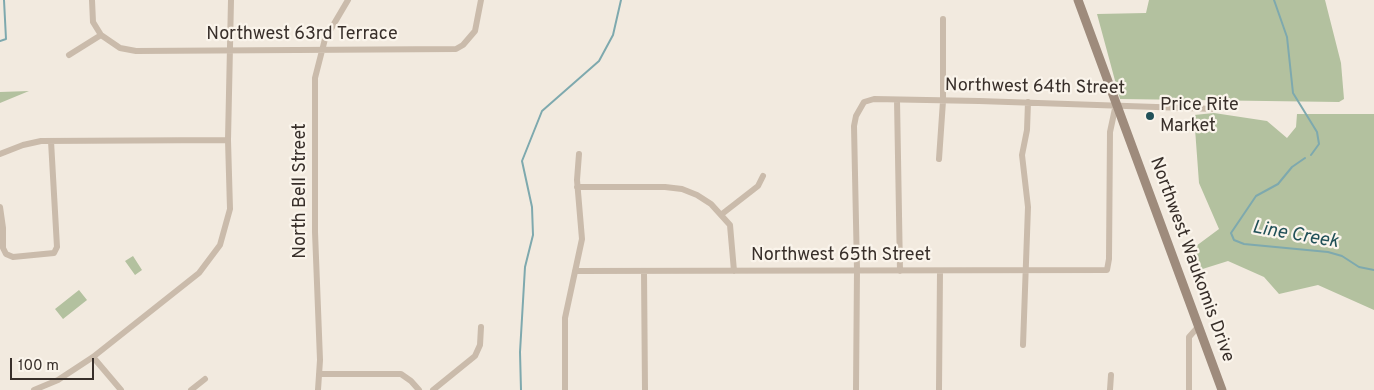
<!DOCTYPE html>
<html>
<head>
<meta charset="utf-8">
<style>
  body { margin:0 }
  #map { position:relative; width:1374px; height:390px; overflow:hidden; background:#f2eadf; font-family:Overpass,sans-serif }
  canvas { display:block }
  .scale { position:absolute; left:10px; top:358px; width:84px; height:22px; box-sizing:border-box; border:2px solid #382f2a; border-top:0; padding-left:6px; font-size:15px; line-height:18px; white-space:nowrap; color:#382f2a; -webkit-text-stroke:4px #faf4eb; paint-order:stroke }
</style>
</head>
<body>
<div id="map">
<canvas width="1374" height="390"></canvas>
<div class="scale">100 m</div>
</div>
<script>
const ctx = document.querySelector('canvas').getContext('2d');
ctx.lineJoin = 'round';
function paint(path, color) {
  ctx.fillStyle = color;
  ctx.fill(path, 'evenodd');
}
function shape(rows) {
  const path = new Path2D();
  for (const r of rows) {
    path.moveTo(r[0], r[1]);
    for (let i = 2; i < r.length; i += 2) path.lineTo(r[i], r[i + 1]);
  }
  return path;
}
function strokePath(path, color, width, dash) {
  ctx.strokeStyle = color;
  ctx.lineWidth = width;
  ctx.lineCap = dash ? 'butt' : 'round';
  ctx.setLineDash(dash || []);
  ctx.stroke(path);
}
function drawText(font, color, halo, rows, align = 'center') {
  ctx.font = font + ' Overpass,sans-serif';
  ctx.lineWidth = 4.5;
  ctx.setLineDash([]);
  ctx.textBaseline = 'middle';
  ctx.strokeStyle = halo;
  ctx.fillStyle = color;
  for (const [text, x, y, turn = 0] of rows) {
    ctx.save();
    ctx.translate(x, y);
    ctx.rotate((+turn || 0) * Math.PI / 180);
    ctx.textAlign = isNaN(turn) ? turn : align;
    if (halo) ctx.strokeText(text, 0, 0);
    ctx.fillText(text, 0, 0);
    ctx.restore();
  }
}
paint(shape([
  [1149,0,1325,0,1341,63,1344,99,1339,102,1120,99,1097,14,1146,13],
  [29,91,0,103,0,92],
  [1214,113,1267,121,1287,138,1296,127,1297,114,1374,114,1374,310,1318,285,1279,294,1264,277,1228,261,1193,272,1188,252,1219,229,1199,183,1194,115],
  [133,256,142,270,135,275,125,261],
  [79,290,87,300,63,319,55,309]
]), '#b3c19f');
strokePath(shape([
  [1274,0,1287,37,1293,93,1317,132,1319,144,1311,155],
  [0,41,6,39,4,0],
  [1305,158,1292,167,1278,184,1256,196,1231,233,1234,240,1244,244,1328,252,1342,256,1359,267,1374,270],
  [521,390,520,352,525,267,533,235,532,207,522,161,542,111,599,61,613,35,621,0]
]), '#7ea9ae', 2);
strokePath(shape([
  [92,0,93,22,101,35,120,48,136,51,456,49,463,45,475,31,481,0],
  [69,55,101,35],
  [897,100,900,271],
  [0,154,23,145,41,141,228,140],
  [939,159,943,101,943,19],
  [577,187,665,187,682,189,697,195,711,204,730,225,734,271],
  [0,207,3,228,3,248,6,254,13,257,54,253,57,247,51,141],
  [722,214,758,186,763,176],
  [575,271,1107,270,1109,259,1110,132,1116,104],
  [644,271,645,390],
  [1023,345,1028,207,1022,155,1027,130,1028,102],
  [93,357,121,390],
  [319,374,401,374,411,381,419,390],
  [34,390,58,380,93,357,199,273,220,245,230,209,228,140,231,0],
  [191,390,205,379],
  [318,390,320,360,315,232,315,78,325,39,348,0],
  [433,390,475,356,480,345,481,327],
  [565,390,565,318,582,239,577,180,579,154],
  [856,390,857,270,854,126,856,116,864,102,874,99,979,101,1215,109],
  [939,390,940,271],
  [1110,390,1111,375],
  [1189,390,1189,337,1198,327]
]), '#cabbab', 6);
strokePath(shape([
  [1078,0,1222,390]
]), '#9e8b7c', 9);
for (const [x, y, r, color] of [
  [1150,116,5,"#205058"]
]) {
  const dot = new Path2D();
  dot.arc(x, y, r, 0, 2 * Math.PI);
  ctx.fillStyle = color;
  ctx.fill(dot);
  strokePath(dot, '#faf4eb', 2);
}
drawText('18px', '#382f2a', '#faf4eb', [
  ["Northwest 63rd Terrace",302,35],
  ["Northwest 64th Street",1035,88,1],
  ["North Bell Street",301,191,-90],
  ["Northwest 65th Street",841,256],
  ["Northwest Waukomis Drive",1191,260,70]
]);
drawText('18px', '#382f2a', '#faf4eb', [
  ["Price Rite",1160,106],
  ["Market",1160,127]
], 'left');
drawText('italic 19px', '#205058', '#faf4eb', [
  ["Line Creek",1295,236,10]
]);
</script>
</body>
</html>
